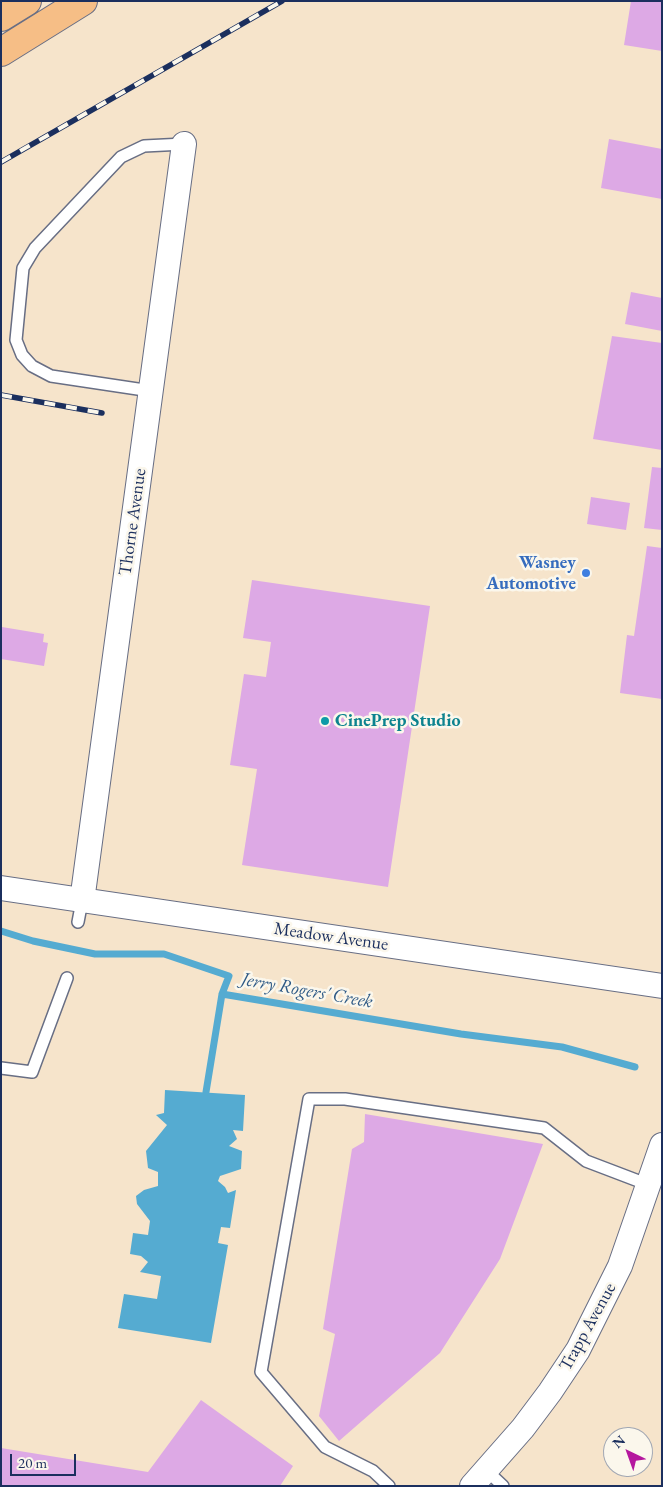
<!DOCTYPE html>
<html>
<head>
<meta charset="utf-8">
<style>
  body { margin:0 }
  #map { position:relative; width:663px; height:1487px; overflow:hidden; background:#f6e4cb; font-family:"EB Garamond",serif }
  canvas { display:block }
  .frame { position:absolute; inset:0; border:2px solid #1b2f5e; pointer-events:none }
  .north { position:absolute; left:603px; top:1427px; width:50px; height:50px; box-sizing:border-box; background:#fbf7ec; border:1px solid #a1a7b3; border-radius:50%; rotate:318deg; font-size:14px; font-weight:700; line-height:20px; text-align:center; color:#1b2f5e }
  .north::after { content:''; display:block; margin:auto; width:18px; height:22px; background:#b5179e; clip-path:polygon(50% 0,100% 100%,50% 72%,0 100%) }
  .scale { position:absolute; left:10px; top:1454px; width:66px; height:22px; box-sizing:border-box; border:2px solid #1b2f5e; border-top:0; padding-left:6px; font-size:15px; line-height:18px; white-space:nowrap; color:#1b2f5e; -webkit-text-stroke:4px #fbf7ec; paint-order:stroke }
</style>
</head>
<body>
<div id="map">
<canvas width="663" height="1487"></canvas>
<div class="frame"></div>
<div class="north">N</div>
<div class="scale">20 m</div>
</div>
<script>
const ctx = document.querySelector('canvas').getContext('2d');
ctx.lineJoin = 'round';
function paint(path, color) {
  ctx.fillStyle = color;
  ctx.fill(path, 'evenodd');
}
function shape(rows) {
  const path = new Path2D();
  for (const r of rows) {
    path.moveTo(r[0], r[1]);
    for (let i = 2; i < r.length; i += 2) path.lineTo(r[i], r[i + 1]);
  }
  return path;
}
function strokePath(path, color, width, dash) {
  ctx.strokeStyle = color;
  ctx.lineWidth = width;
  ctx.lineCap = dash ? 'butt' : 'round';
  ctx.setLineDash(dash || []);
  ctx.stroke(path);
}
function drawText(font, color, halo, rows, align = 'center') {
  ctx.font = font + ' "EB Garamond",serif';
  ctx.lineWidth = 5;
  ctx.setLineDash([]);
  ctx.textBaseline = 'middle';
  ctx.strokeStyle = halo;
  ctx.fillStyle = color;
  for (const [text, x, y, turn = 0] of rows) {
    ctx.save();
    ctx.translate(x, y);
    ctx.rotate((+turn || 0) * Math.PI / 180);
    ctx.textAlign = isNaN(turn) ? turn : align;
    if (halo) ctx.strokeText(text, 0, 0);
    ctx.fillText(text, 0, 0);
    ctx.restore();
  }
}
paint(shape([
  [165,1090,245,1095,243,1131,233,1130,237,1139,229,1146,242,1151,241,1169,220,1176,218,1181,225,1187,228,1193,236,1190,230,1228,221,1227,218,1243,228,1245,211,1343,118,1328,124,1294,157,1299,161,1276,140,1272,148,1262,141,1256,130,1254,133,1233,148,1235,150,1221,137,1204,136,1196,144,1190,158,1186,158,1172,148,1168,146,1151,167,1125,156,1115,164,1113]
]), '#55abd1');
strokePath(shape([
  [1,931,33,941,95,954,164,954,229,976,222,994,461,1034,562,1047,635,1067],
  [206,1092,222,994]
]), '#55abd1', 7);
paint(shape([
  [631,1,662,1,662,51,624,45],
  [609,139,662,149,662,199,601,188],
  [631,292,662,298,662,331,625,324],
  [612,336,662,343,662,450,593,439],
  [652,467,662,468,662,530,644,528],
  [591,497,630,503,626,530,587,524],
  [647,546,662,548,662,699,620,693,627,635,634,636],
  [252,580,430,606,388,887,242,865,257,769,230,765,244,674,266,677,271,642,243,638],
  [2,627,44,634,43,642,48,643,44,666,1,659],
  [365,1114,543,1144,500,1259,440,1353,339,1441,319,1416,335,1334,323,1329,352,1149,364,1142],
  [201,1400,293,1466,280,1486,1,1486,1,1448,148,1472]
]), '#dda9e5');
const service = shape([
  [151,391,51,376,32,366,22,355,16,340,23,268,35,248,121,157,144,146,184,144],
  [78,922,82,901],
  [1,1068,32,1072,67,978],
  [486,1470,503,1486],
  [389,1486,373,1471,325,1447,261,1372,309,1099,345,1099,544,1128,586,1161,649,1185]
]);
const minor = shape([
  [1,888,662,986],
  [82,901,184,144],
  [472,1486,523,1428,550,1392,578,1350,620,1266,662,1145]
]);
const primary = shape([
  [1,17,27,1],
  [1,52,83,1]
]);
strokePath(service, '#686e84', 14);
strokePath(minor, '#686e84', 26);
strokePath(primary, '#686e84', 30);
strokePath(service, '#fff', 11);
strokePath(minor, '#fff', 24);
strokePath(primary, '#f6be86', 28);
const rail = shape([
  [1,162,282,1],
  [1,395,102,413]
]);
strokePath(rail, '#1b2f5e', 5.5);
strokePath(rail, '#fbf7ec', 4, [11]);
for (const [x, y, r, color] of [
  [586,573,5,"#3f7fe0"],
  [325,721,5,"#0f9aa8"]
]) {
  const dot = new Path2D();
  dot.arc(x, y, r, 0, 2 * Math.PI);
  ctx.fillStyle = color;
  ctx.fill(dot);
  strokePath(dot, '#fbf7ec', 2);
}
drawText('18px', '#1b2f5e', '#fbf7ec', [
  ["Thorne Avenue",133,522,-82],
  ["Meadow Avenue",331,937,8],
  ["Trapp Avenue",588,1327,-61]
]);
drawText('bold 18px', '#366cbe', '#fbf7ec', [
  ["Wasney",576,563],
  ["Automotive",576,584]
], 'right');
drawText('bold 18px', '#0d838f', '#fbf7ec', [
  ["CinePrep Studio",335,721]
], 'left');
drawText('italic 19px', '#2f5a86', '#fbf7ec', [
  ["Jerry Rogers' Creek",307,991,10]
]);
</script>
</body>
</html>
